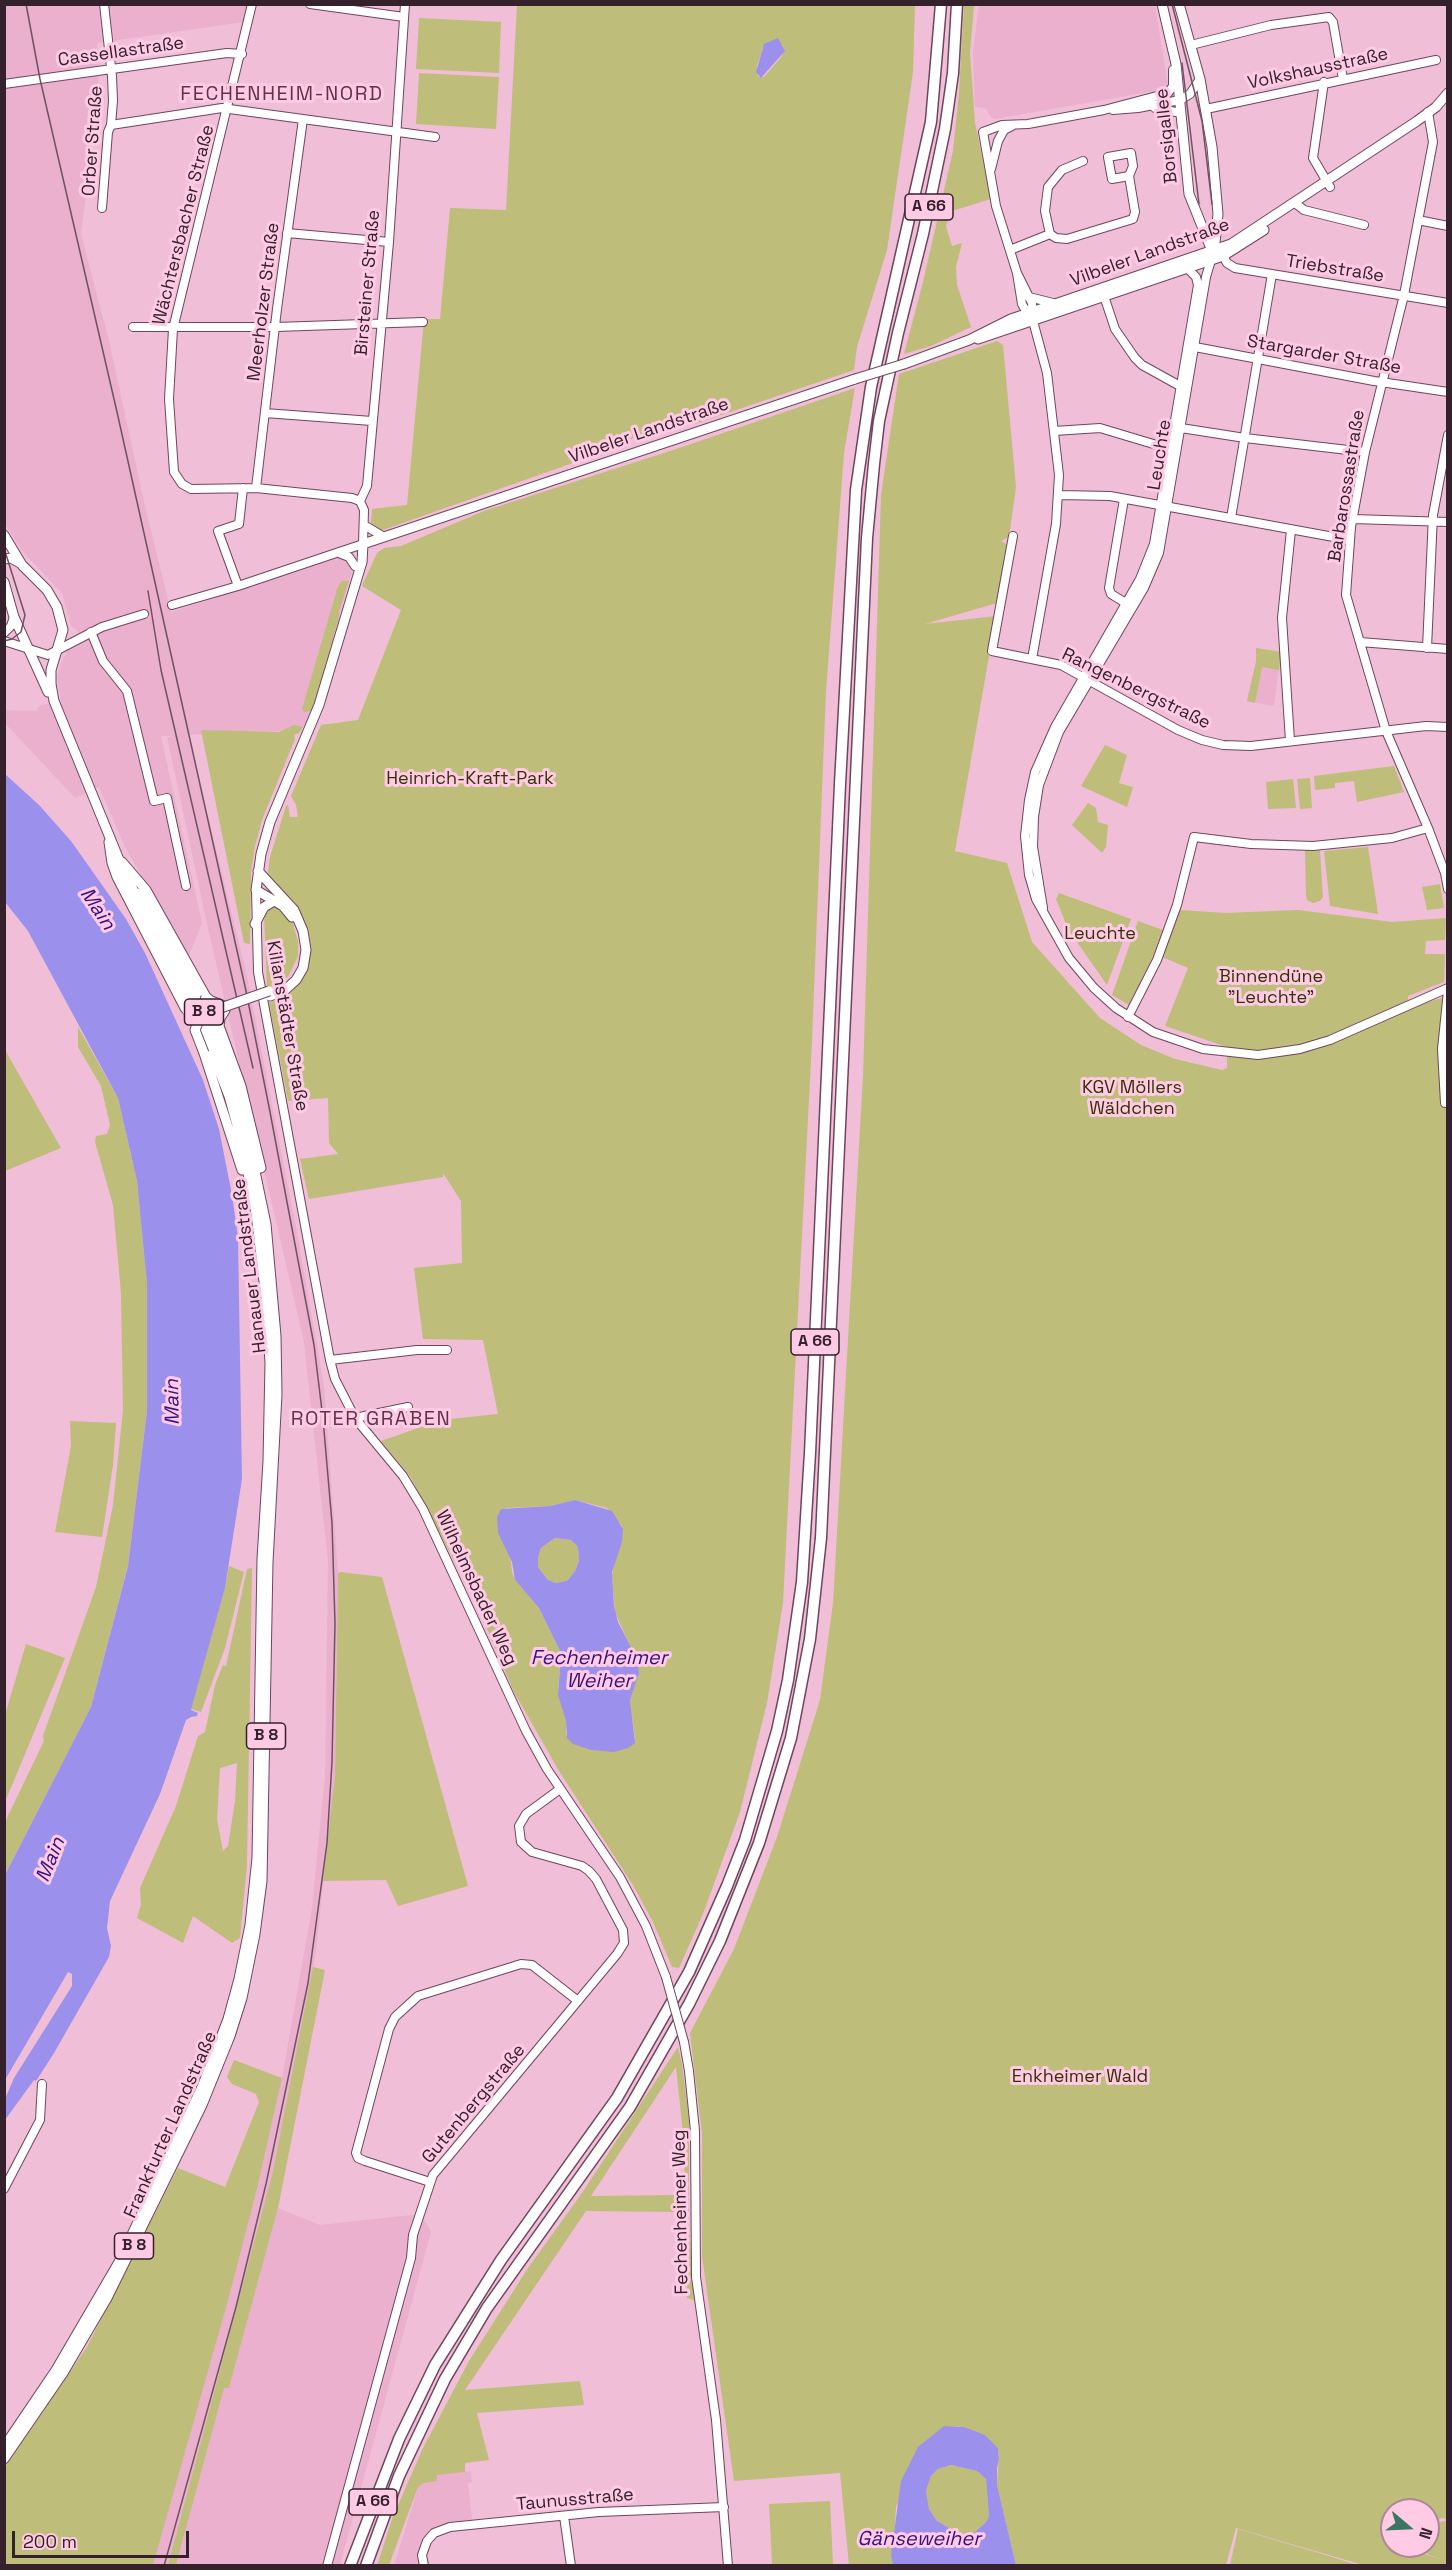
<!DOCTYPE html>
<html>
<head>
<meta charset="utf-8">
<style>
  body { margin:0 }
  #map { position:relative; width:1452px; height:2570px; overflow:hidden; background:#f0bed7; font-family:"Space Grotesk",sans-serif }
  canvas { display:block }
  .frame { position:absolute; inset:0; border:6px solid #34212b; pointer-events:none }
  .north { position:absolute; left:1380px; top:2498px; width:60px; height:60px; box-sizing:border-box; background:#fecae4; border:2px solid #ad869a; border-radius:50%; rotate:109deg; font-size:16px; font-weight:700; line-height:24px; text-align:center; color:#34212b }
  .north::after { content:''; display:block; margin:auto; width:21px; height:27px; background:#3a7660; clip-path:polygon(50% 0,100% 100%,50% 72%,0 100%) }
  .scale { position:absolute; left:12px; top:2531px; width:177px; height:27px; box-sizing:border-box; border:3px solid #34212b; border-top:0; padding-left:8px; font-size:18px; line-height:21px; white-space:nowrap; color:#34212b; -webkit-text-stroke:4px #fecae4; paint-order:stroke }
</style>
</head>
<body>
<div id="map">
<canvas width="1452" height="2570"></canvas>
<div class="frame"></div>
<div class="north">N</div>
<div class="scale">200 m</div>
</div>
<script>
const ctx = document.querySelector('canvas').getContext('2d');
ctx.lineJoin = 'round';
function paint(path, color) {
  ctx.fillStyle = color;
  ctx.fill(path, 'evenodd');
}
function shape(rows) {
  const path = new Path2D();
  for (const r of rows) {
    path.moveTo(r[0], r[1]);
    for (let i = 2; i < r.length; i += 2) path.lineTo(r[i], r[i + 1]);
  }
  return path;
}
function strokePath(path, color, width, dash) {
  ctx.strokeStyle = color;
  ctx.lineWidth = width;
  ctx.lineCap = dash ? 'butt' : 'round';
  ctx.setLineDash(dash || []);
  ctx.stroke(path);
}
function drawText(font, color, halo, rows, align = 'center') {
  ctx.font = font + ' "Space Grotesk",sans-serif';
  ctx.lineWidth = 6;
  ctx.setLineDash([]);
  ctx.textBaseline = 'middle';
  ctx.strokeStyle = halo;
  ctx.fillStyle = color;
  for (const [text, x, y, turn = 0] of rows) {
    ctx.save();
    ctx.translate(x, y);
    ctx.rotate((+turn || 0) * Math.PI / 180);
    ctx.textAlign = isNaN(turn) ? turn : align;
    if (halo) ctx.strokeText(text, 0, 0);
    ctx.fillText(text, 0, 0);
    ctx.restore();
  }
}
paint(shape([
  [5,5,248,5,244,22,97,43,99,74,95,120,81,234,109,341,145,506,171,612,338,558,347,560,352,565,352,571,312,711,305,726,278,731,188,735,246,972,297,1232,324,1386,338,1573,335,1776,316,1950,295,2069,273,2171,168,2565,153,2565,257,2189,282,2078,312,1908,325,1776,328,1561,304,1342,207,924,167,737,175,736,161,736,202,923,188,958,125,847,99,787,75,798,5,723,5,710,36,711,40,706,61,699,57,677,61,664,67,651,81,645,78,631,71,626,62,593,23,552,5,524],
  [979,5,1155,5,1168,86,1166,89,995,119,990,116,985,108,975,107,973,52],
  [1256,648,1281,652,1274,706,1247,701,1256,662],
  [278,2208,320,2225,421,2214,431,2232,340,2565,176,2566,224,2387,229,2388],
  [471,2471,472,2482,468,2483,473,2528,448,2530,432,2537,425,2555,426,2565,394,2566,418,2487,424,2483,437,2481,436,2475]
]), '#eab0cd');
paint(shape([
  [517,5,915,5,913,72,887,250,857,347,854,370,695,424,691,416,625,441,621,446,380,531,371,523,372,509,407,505,424,319,440,319,450,208,506,210],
  [783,45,782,56,764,77,758,76,757,66,763,48],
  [964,5,974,5,970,53,975,123,991,199,952,211,946,226,952,246,962,243,956,267,957,285,971,327,931,346,904,354,923,282,953,151,959,92],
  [419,18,501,22,499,73,416,69],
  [419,73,499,77,496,129,416,124],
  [997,341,1003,345,1016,487,1009,537,1001,541,1007,545,997,603,925,624,996,616,955,851,1007,863,1032,942,1100,1018,1141,1045,1175,1059,1222,1070,1227,1068,1227,1047,1165,1026,1188,968,1162,957,1180,910,1226,913,1298,910,1392,922,1446,918,1445,940,1426,941,1425,954,1445,954,1444,982,1408,996,1409,1008,1448,996,1448,2519,1442,2518,1436,2520,1428,2543,1428,2510,1392,2510,1392,2546,1427,2546,1425,2554,1445,2561,1427,2554,1437,2522,1447,2521,1447,2565,1363,2565,1236,2528,1226,2565,1016,2565,997,2485,999,2453,985,2435,958,2426,944,2427,896,2506,893,2565,849,2565,840,2473,734,2481,702,2256,702,2133,690,2033,734,1949,777,1837,820,1700,833,1603,863,1076,881,495,899,374],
  [855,388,844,453,826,691,812,1041,783,1603,767,1703,740,1812,703,1914,679,1968,672,1967,653,1922,633,1885,559,1771,514,1692,476,1603,410,1476,381,1441,441,1420,498,1414,483,1340,423,1339,414,1268,462,1263,461,1201,443,1173,443,1177,309,1199,300,1159,338,1154,329,1143,328,1098,288,1101,269,1003,292,992,300,981,309,962,311,947,308,931,296,904,270,878,268,872,270,857,286,806,288,805,290,817,298,817,296,805,291,796,321,725,358,720,401,610,362,586,377,553,384,548,401,546,484,511,679,448],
  [575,1500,607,1508,622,1526,622,1542,614,1563,612,1576,615,1612,639,1667,630,1700,635,1739,566,1735,566,1721,558,1691,561,1653,539,1608,515,1580,512,1572,505,1508,550,1506],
  [342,581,349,581,339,611,339,617,327,660,312,711,304,712,302,709,338,586],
  [1256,648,1281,652,1279,670,1262,667,1255,703,1247,701,1256,662],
  [294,725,303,727,299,733,294,735,295,739,262,820,255,846,251,871,250,944,244,943,201,730,279,732],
  [1105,745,1127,755,1119,783,1133,787,1127,807,1081,786],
  [1394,766,1404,792,1357,802,1354,781,1335,783,1335,788,1315,790,1314,776],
  [1310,778,1312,808,1300,809,1297,779],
  [1293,779,1296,808,1268,809,1266,782],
  [1088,803,1096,808,1098,822,1108,825,1106,847,1102,853,1072,825],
  [1368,847,1378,914,1330,906,1324,851],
  [1305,850,1320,850,1323,897,1320,901,1313,903,1307,900,1306,896],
  [1440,884,1444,908,1427,910,1422,887],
  [1059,893,1131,919,1107,985,1068,929,1056,899],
  [276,905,292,920,298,942,298,956,288,977,267,988,264,914],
  [1138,921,1163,930,1152,958,1129,1005,1112,995],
  [78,1027,118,1098,137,1181,147,1284,147,1411,128,1565,91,1707,5,1875,5,1822,44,1741,43,1736,96,1587,113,1505,123,1410,121,1293,113,1205,95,1142,96,1136,107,1134,110,1125,101,1086,78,1047],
  [5,1050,61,1148,5,1171,4,1171],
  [70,1421,116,1423,113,1465,102,1537,55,1532,71,1446],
  [555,1538,571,1540,578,1547,579,1561,575,1571,568,1580,562,1582,555,1583,547,1579,538,1567,538,1556,541,1548],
  [229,1566,244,1572,225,1648,201,1712,191,1709,225,1588],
  [252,1568,247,1865,240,1938,232,1943,193,1916,183,1943,137,1918,141,1904,140,1888,176,1806,198,1736,205,1732,215,1685,223,1665,226,1666,247,1569],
  [237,1763,235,1801,228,1846,223,1851,217,1819,220,1768],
  [341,1572,382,1577,468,1886,398,1906,386,1880,323,1881,335,1776,338,1573],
  [26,1644,65,1658,5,1802,5,1715],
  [313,1967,325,1970,278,2208,229,2388,224,2388,176,2565,168,2565,273,2171],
  [678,2047,682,2064,689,2119,689,2225,694,2300,687,2298,684,2142,676,2067,591,2196,677,2195,678,2212,586,2211,465,2390,580,2381,584,2405,477,2413,489,2460,465,2463,465,2472,437,2475,437,2481,424,2483,418,2487,389,2565,377,2566,392,2519,423,2448,469,2361,528,2268,582,2193],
  [234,2060,282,2078,257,2189,227,2304,153,2565,5,2566,5,2467,87,2347,178,2168,225,2187,259,2102,256,2094,232,2084,227,2077],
  [951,2465,977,2471,986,2479,989,2516,986,2522,975,2532,963,2535,958,2533,937,2521,929,2509,926,2491,931,2476,938,2469],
  [830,2501,833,2565,772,2565,769,2504],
  [1238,2529,1329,2556,1357,2565,1230,2565]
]), '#bebd7a');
paint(shape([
  [778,38,785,51,761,78,756,72,763,48,764,44],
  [5,774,39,805,71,841,126,919,145,953,203,1080,219,1129,232,1195,238,1237,242,1479,225,1588,191,1710,198,1713,197,1716,191,1717,186,1720,160,1794,110,1901,107,1928,111,1946,109,1957,54,2053,36,2081,34,2080,5,2120,5,2099,14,2078,72,1986,72,1974,68,1972,5,2080,5,1875,91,1707,128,1566,147,1411,147,1284,137,1181,118,1098,28,931,5,902],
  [575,1500,612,1511,623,1529,622,1542,612,1572,614,1606,618,1622,638,1661,639,1673,630,1700,635,1743,628,1748,614,1752,591,1750,573,1744,567,1738,566,1721,558,1695,561,1653,539,1608,515,1580,512,1562,498,1533,497,1517,501,1509,550,1506],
  [555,1538,571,1540,578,1547,579,1561,575,1571,568,1580,562,1582,555,1583,547,1579,538,1567,538,1557,541,1548],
  [944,2426,964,2427,985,2435,998,2448,999,2459,997,2468,997,2485,1016,2565,893,2565,891,2555,901,2481,918,2447],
  [951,2465,977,2471,986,2479,989,2516,986,2522,975,2532,963,2535,958,2533,937,2521,929,2509,926,2491,931,2476,938,2469]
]), '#9b91ed');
const minor = shape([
  [252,4,173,329,169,399,174,472,182,484,191,489,256,488,352,498,360,501],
  [310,4,404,17],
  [1191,45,1271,25,1329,17,1333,22,1343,79],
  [1324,82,1313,158,1330,187],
  [4,84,227,53,242,54],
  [1155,108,1181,113],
  [1206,109,1436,60],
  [1113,110,1138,108,1180,100,1190,94,1200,79],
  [1428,112,1433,142,1404,295,1365,452,1351,527,1346,595,1386,731,1428,828,1445,873,1448,889],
  [111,125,222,108,435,137],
  [983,132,1002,125,1028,124,1104,110,1168,93,1173,86,1173,70],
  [983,132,996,206,1017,273,1022,304,1030,318],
  [991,169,998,141,1004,130,1012,126],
  [1295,203,1304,210,1364,225],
  [102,208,108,132,111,125,113,101,112,76,104,4],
  [1418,220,1448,226],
  [287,233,389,242],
  [1050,234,1045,211,1048,187,1062,170,1083,161],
  [1010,250,1050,234,1056,238,1067,239,1133,219,1135,212,1129,176,1133,166,1131,153,1108,157,1112,179,1129,176],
  [1223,256,1227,263,1235,268,1448,303],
  [1187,268,1196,277,1198,285,1154,544,1140,579,1055,727,1035,772,1029,800,1025,836,1029,875,1036,899,1069,958,1094,988,1116,1008,1153,1032,1203,1049,1258,1055,1300,1049,1330,1040,1448,988],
  [1017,273,1032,303,1033,321,1047,373,1059,475,1056,524,1032,659],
  [1104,296,1115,329,1135,358,1142,365,1180,386],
  [1029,297,1053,303],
  [133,327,276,327,423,322],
  [1195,347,1374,381,1448,392],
  [265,413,372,421],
  [1181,428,1245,438,1365,452],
  [1054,431,1100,428,1170,449],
  [256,488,277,309,303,119],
  [1060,495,1110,496,1350,540],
  [1124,499,1109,588,1111,594,1129,605],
  [360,501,367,486,389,242,405,4],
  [1231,518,1272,274],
  [1353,519,1448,522],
  [364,525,384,537],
  [1013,536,992,651,1061,665,1178,730,1202,740,1223,745,1251,746,1426,726,1448,727],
  [339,553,349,557,355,566],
  [238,586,218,531,239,524,243,488],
  [172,605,238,586,363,544,364,510,360,501],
  [91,632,103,661,127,691,154,801,167,798,186,886],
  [4,633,11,626,14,617],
  [4,641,48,655,102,627,144,614],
  [1360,642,1448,649],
  [1427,648,1433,515,1448,435],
  [1290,741,1282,618,1291,530],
  [256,890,258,972,330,1360,335,1379,355,1418,403,1476,423,1509,526,1731,547,1769,620,1877,646,1926,666,1977],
  [1043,908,1033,847,1034,817,1039,785,1059,732,1144,588,1159,553,1206,277,1211,260],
  [1128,1017,1157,960,1177,905,1194,837,1251,844,1313,846,1392,838,1428,828],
  [1445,1103,1442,1049,1448,991],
  [330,1360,417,1350,447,1350],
  [355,1418,408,1407],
  [684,2042,689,2071,695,2131,696,2277,716,2420,728,2566],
  [430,2182,365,2161,358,2158,356,2153,389,2029,395,2017,418,1996,521,1964,532,1965,578,2001],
  [4,2189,40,2120,42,2084],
  [564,2516,571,2566],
  [327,2566,411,2258,413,2235,433,2175,617,1954,624,1943,623,1930,596,1879,589,1871,582,1866,532,1852,521,1842,519,1826,526,1814,560,1789],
  [424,2566,422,2555,427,2541,434,2533,450,2527,599,2512,724,2507]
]);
const major = shape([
  [1162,4,1176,64,1189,194,1214,256],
  [1179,4,1200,79,1212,147,1218,214,1214,252],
  [978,339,1223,256,1264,230],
  [904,364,969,340,1011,319,1231,244,1417,121,1436,107,1448,93],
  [4,535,22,565,47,590,57,607,63,630,51,670,51,684,54,701,124,872,194,1006,229,1096,242,1143,256,1214,266,1299,270,1363,268,1461,262,1559,257,1858,250,1925,239,1979,228,2019,202,2087,119,2262,56,2370,4,2447],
  [363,544,855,379],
  [4,559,11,558,20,563],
  [4,582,14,617,48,692],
  [109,842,112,863,117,877,185,1008,191,1014],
  [122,862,146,890,206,997,211,1001,224,1006],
  [258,871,294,910,303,931,306,950,303,968,296,980,285,990,270,996],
  [256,890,261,854,270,822,319,705,362,562,363,544],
  [256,890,283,906,292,917],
  [255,924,264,907,274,901],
  [225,1010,220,1018,219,1026,241,1086,261,1168],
  [204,1053,242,1170],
  [4,2459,63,2373,107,2298,202,2105,230,2036,242,1998,255,1934,262,1881,268,1562,277,1394,276,1336,266,1224,247,1133,222,1054,199,1000,140,893]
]);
const highway = shape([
  [350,2566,399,2439,435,2365,501,2260,617,2098,689,1972,727,1886,745,1840,777,1731,788,1680,802,1582,810,1453,840,784,856,490,871,387,931,122,941,4],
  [366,2566,399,2476,445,2379,487,2308,630,2107,689,2004,720,1941,759,1843,791,1738,810,1639,821,1538,867,538,874,464,879,421,898,333,923,234,945,129,953,73,957,4]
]);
strokePath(minor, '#70455c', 10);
strokePath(major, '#70455c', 11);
strokePath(highway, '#70455c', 13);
strokePath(minor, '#fff', 8);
strokePath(major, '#fff', 9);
strokePath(highway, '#fff', 10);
strokePath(shape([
  [1172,4,1202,121,1212,204],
  [1182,63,1199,204],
  [4,548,25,615,21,632,12,639,4,641]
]), '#6f5261', 1.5);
strokePath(shape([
  [26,4,40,79,117,412,246,991,270,1112,314,1345,323,1419,332,1523,335,1623,332,1762,327,1843,308,1983,266,2184,236,2307,164,2566],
  [148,591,161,670,253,1068]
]), '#6f5261', 1.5);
const minorBridge = shape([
  [666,1977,684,2042]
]);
const majorBridge = shape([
  [855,379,904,364],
  [187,1011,202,1009,206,997],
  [204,1053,195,1030,201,1015,269,991]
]);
strokePath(minorBridge, '#70455c', 10, []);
strokePath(majorBridge, '#70455c', 11, []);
strokePath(minorBridge, '#fff', 8);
strokePath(majorBridge, '#fff', 9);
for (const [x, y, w] of [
  [929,207,48],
  [204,1012,39],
  [815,1342,48],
  [266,1736,39],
  [134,2246,39],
  [373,2502,48]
]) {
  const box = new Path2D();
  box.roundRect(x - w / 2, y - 13, w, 26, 4.5);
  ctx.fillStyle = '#fecae4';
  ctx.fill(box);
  strokePath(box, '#34212b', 1.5);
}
drawText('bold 16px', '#34212b', null, [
  ["A 66",929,207],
  ["B 8",204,1012],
  ["A 66",815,1342],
  ["B 8",266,1736],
  ["B 8",134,2246],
  ["A 66",373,2502]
]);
drawText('18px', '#34212b', '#fecae4', [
  ["Cassellastraße",121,52,-8],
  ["Volkshausstraße",1318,69,-12],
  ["Borsigallee",1167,136,-96],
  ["Orber Straße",93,141,-86],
  ["Wächtersbacher Straße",184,225,-76],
  ["Vilbeler Landstraße",1150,253,-20],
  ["Triebstraße",1335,269,9],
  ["Birsteiner Straße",368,283,-85],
  ["Meerholzer Straße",264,302,-83],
  ["Stargarder Straße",1324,355,10],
  ["Vilbeler Landstraße",649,431,-19],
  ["Leuchte",1160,455,-81],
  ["Barbarossastraße",1347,486,-81],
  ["Rangenbergstraße",1136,689,26],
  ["Kilianstädter Straße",287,1026,80],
  ["Hanauer Landstraße",250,1266,-97],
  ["Wilhelmsbader Weg",476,1588,65],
  ["Gutenbergstraße",474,2104,-50],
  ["Frankfurter Landstraße",171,2125,-66],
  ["Fechenheimer Weg",681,2212,-91],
  ["Taunusstraße",575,2500,-5]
]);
drawText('18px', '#343202', '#fecae4', [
  ["Heinrich-Kraft-Park",470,779],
  ["Leuchte",1100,934],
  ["Binnendüne",1271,977],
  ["\"Leuchte\"",1271,998],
  ["KGV Möllers",1132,1088],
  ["Wäldchen",1132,1109],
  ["Enkheimer Wald",1080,2077]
]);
ctx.letterSpacing = '1.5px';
drawText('20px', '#5d344a', '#fecae4', [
  ["FECHENHEIM-NORD",282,95],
  ["ROTER GRABEN",371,1420]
]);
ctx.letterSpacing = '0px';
drawText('italic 20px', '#34137f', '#fecae4', [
  ["Main",97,909,56],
  ["Main",173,1402,-91],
  ["Fechenheimer",599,1659],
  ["Weiher",599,1682],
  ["Main",51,1860,-68],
  ["Gänseweiher",919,2540]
]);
</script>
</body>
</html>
